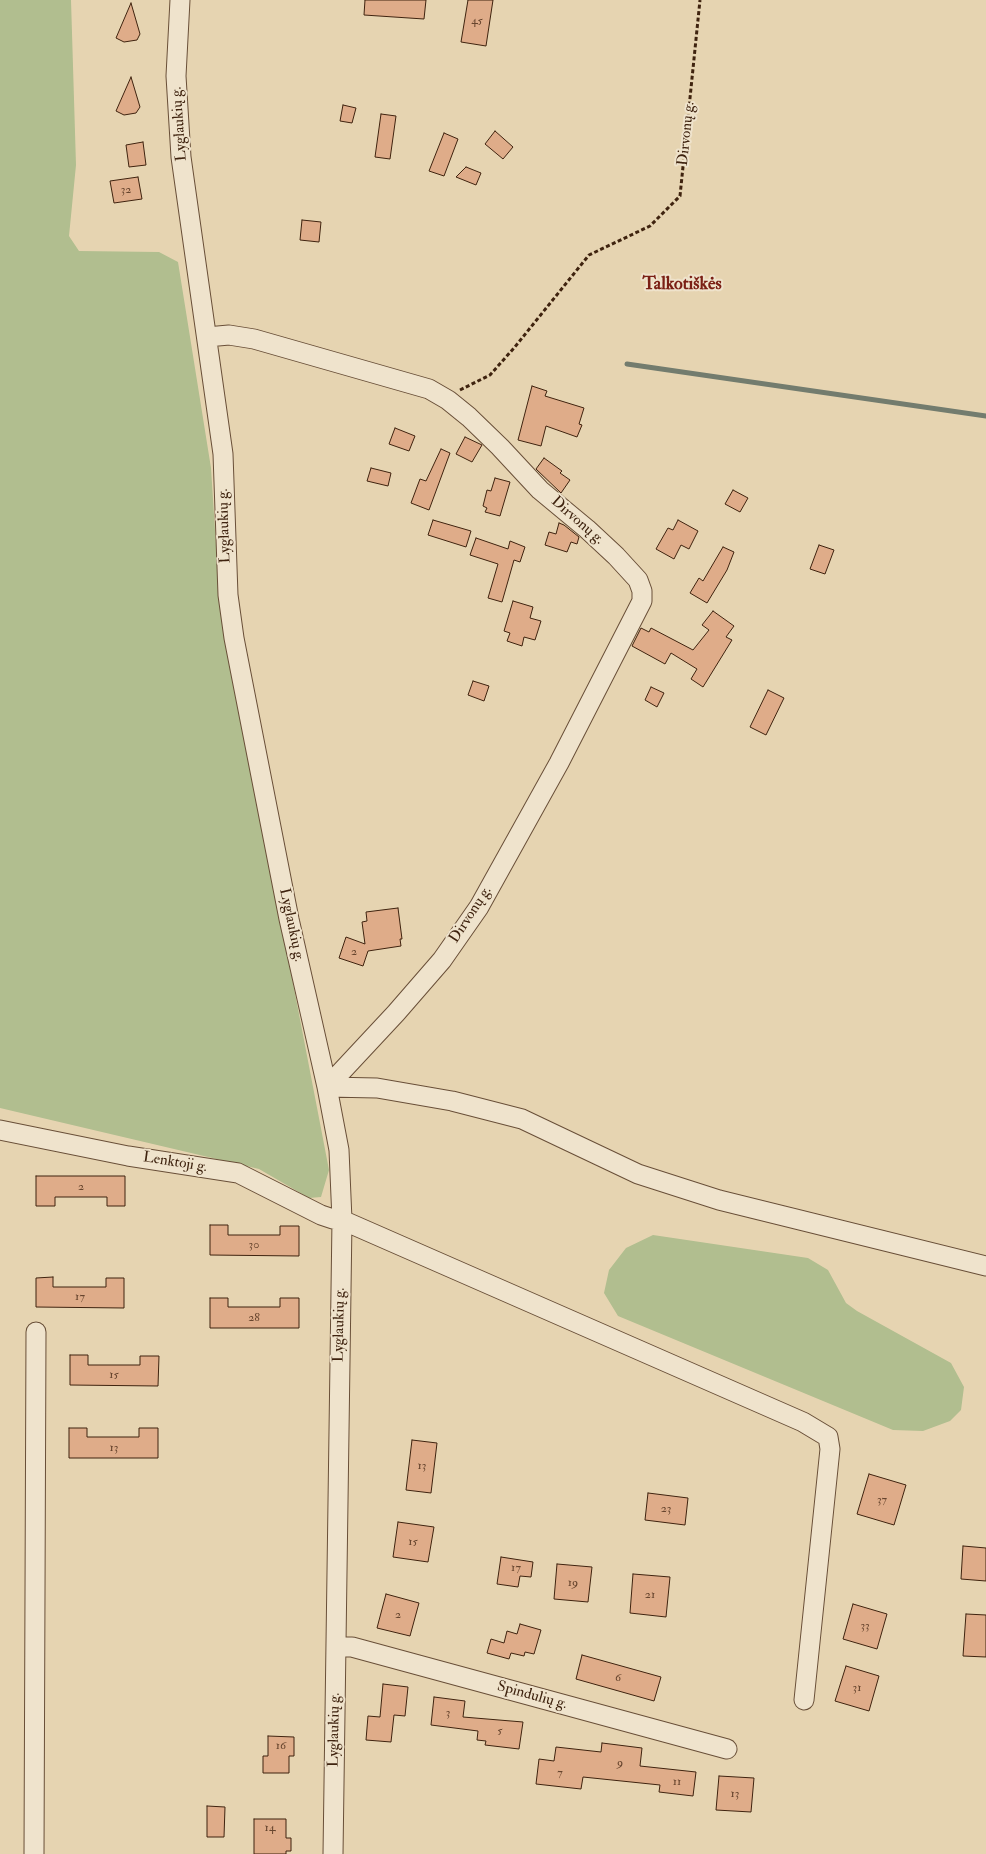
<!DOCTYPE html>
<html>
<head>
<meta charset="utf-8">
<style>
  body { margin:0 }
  canvas { display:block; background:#e6d4b1 }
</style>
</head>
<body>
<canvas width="986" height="1854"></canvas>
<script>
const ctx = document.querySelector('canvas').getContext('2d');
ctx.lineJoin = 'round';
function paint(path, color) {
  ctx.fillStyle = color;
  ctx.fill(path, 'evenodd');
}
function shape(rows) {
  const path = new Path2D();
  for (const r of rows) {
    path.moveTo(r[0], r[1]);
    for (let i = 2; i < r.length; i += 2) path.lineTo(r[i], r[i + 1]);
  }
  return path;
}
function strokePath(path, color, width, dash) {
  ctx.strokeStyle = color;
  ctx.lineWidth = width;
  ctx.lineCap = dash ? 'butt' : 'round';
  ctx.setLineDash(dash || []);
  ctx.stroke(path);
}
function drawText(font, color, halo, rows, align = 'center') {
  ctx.font = font + ' "IM FELL Double Pica",serif';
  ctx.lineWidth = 4;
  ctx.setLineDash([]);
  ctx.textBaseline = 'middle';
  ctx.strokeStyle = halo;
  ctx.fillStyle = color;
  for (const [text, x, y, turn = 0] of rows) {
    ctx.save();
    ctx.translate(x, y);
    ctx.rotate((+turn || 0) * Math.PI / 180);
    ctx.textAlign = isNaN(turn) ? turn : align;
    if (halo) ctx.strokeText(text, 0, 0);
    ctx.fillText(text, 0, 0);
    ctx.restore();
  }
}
paint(shape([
  [0,0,71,0,76,165,69,236,79,251,159,252,178,262,211,468,219,592,233,671,329,1170,321,1197,309,1198,259,1169,0,1108],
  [653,1235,808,1258,828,1270,846,1303,857,1311,951,1363,964,1387,961,1410,950,1421,923,1431,893,1430,618,1316,604,1293,609,1270,626,1248]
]), '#b1be8f');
strokePath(shape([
  [627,364,986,416]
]), '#737c6e', 5);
const building = shape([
  [365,0,426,0,424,19,364,15,365,0],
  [468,0,493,0,486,46,461,42,468,0],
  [131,3,140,34,137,40,124,42,116,38,131,3],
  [131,77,140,107,136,113,124,115,116,111,131,77],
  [343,105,356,108,352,123,340,121,343,105],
  [381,114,396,116,390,159,375,157,381,114],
  [495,131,513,147,503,159,485,144,495,131],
  [444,133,458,139,444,176,429,171,444,133],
  [143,142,146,165,129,167,126,145,143,142],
  [466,167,481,173,476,185,456,177,466,167],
  [138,177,142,199,114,203,110,181,138,177],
  [302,220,321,222,319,242,300,240,302,220],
  [532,386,547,391,545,396,584,408,579,424,582,425,577,437,546,426,541,446,518,440,532,386],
  [395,428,415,436,409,451,389,444,395,428],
  [465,437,482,445,472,462,456,454,465,437],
  [441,449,450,453,429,510,411,503,420,479,426,481,441,449],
  [544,458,562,471,560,473,570,480,561,493,536,469,544,458],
  [371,468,391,473,388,486,367,481,371,468],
  [495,478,510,482,500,516,485,512,487,508,483,506,487,490,491,491,495,478],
  [733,490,748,498,740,512,725,504,733,490],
  [433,520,471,531,466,547,428,535,433,520],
  [678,520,698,531,689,549,681,545,674,559,656,549,668,528,673,530,678,520],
  [559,523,564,525,579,537,577,544,571,542,567,552,545,545,549,532,556,534,559,523],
  [476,538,508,549,510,541,525,547,520,562,514,560,502,602,488,598,498,564,470,555,476,538],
  [819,545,834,550,825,574,810,569,819,545],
  [723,547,734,552,727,570,707,603,690,593,699,578,703,581,723,547],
  [513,601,533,607,530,618,541,621,535,640,524,637,522,646,507,641,510,633,504,631,513,601],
  [713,611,734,626,726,637,732,640,703,687,691,679,697,669,671,653,665,664,632,646,641,628,649,632,651,628,693,650,709,630,702,625,713,611],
  [473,681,489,686,484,701,468,695,473,681],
  [651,687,664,693,657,707,645,700,651,687],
  [768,690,784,698,766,735,750,727,768,690],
  [398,908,402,939,400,939,401,946,368,951,363,966,339,958,346,937,365,944,362,922,367,921,366,912,398,908],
  [36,1176,125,1176,125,1206,107,1206,107,1197,55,1197,55,1206,36,1206,36,1176],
  [210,1225,228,1225,228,1235,280,1235,280,1226,299,1226,299,1256,210,1255,210,1225],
  [53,1277,53,1287,106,1287,106,1278,124,1278,124,1308,36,1307,36,1278,53,1277],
  [210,1298,228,1298,228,1307,280,1307,280,1298,299,1298,299,1328,210,1328,210,1298],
  [70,1355,88,1355,88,1365,140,1365,140,1356,159,1356,158,1386,70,1385,70,1355],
  [69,1428,87,1428,87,1437,139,1437,139,1428,158,1428,158,1458,69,1458,69,1428],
  [412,1440,437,1443,431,1493,406,1490,412,1440],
  [869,1474,906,1485,894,1525,857,1514,869,1474],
  [648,1493,688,1498,685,1525,645,1520,648,1493],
  [398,1522,434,1527,428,1562,393,1557,398,1522],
  [963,1546,986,1548,986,1581,961,1579,963,1546],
  [501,1557,533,1562,531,1577,520,1576,518,1587,497,1584,501,1557],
  [557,1564,592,1567,588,1602,554,1599,557,1564],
  [633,1574,670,1577,666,1617,630,1613,633,1574],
  [386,1594,419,1603,410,1636,377,1628,386,1594],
  [853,1604,887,1614,877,1649,843,1639,853,1604],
  [966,1614,986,1615,986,1657,963,1656,966,1614],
  [520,1624,541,1630,534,1654,525,1652,524,1656,511,1653,509,1659,487,1653,491,1639,504,1643,507,1631,517,1634,520,1624],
  [582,1655,661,1677,654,1701,576,1679,582,1655],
  [846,1666,879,1676,869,1711,835,1701,846,1666],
  [383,1684,408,1687,405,1716,394,1715,391,1742,366,1740,368,1716,380,1717,383,1684],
  [434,1697,465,1701,463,1717,523,1722,519,1749,485,1745,486,1741,477,1740,478,1731,431,1725,434,1697],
  [268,1736,294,1737,294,1756,289,1756,289,1773,263,1773,263,1756,268,1756,268,1736],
  [602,1743,642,1748,640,1766,696,1772,693,1796,659,1792,660,1785,583,1777,581,1789,536,1784,539,1759,554,1761,556,1747,601,1752,602,1743],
  [719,1776,754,1778,751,1812,716,1810,719,1776],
  [207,1806,225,1807,224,1837,207,1837,207,1806],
  [254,1819,286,1819,286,1838,291,1838,291,1851,286,1851,286,1854,254,1854,254,1819]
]);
paint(building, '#dfac89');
strokePath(building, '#3f230f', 1);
const street = shape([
  [180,0,176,76,181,157,223,454,228,595,234,638,289,919,327,1087,339,1150,342,1220,333,1854],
  [207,337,229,335,254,339,429,389,448,400,469,417,500,447,540,490,587,529,616,556,638,580,642,591,642,601,559,763,479,907,442,960,396,1013,327,1087],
  [327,1087,377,1088,452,1101,522,1119,638,1174,719,1200,986,1266],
  [0,1130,128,1156,238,1173,321,1215,333,1219,342,1220,803,1422,828,1437,830,1449,804,1700],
  [336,1647,352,1647,727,1749],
  [34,1854,36,1332]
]);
strokePath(street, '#694f38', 21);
strokePath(shape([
  [460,390,490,375,514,348,589,255,650,226,680,196,700,0]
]), '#3f230f', 3, [4, 2.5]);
strokePath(street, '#efe3cc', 19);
drawText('12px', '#67452e', null, [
  ["45",477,21],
  ["32",126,190],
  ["2",354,952],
  ["2",81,1187],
  ["30",254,1245],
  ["17",80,1297],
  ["28",254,1318],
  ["15",114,1375],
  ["13",114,1448],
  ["13",422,1466],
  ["37",882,1500],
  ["23",666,1509],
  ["15",413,1542],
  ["17",516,1568],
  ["19",573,1583],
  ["21",650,1595],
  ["2",398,1615],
  ["33",865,1626],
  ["6",618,1678],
  ["31",857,1688],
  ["3",448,1713],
  ["5",500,1731],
  ["16",281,1746],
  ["9",620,1763],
  ["7",560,1773],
  ["11",677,1782],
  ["13",735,1794],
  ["14",270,1828]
]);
drawText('15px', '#3f230f', '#efe3cc', [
  ["Lyglaukių g.",180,124,-94],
  ["Dirvonų g.",687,134,-84],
  ["Dirvonų g.",577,521,41],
  ["Lyglaukių g.",225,526,-92],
  ["Dirvonų g.",471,915,-57],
  ["Lyglaukių g.",291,925,78],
  ["Lenktoji g.",175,1163,9],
  ["Lyglaukių g.",340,1325,-89],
  ["Spindulių g.",532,1696,15],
  ["Lyglaukių g.",335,1730,-89]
]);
drawText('bold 18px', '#7a1f14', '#efe3cc', [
  ["Talkotiškės",682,285]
]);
</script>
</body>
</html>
